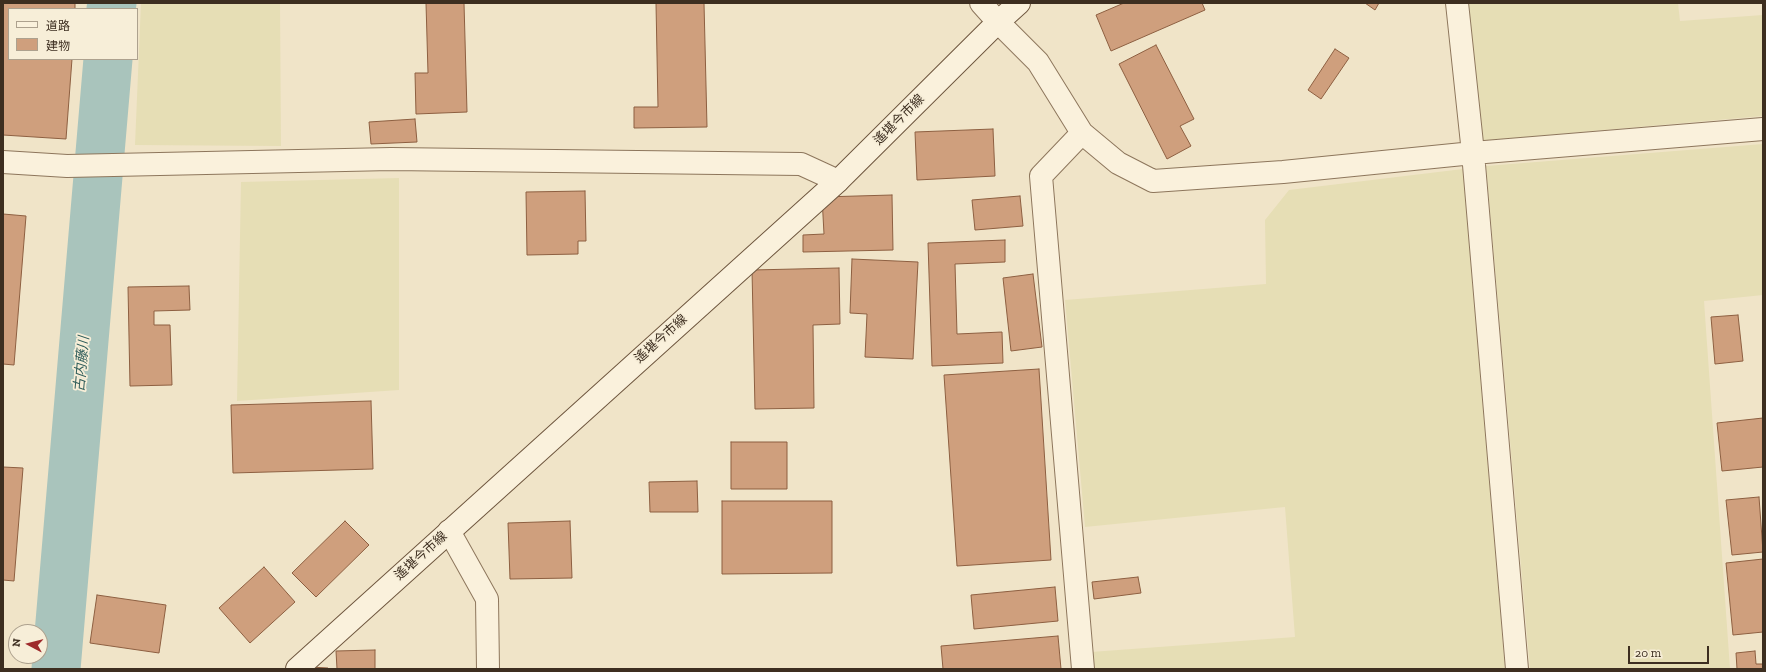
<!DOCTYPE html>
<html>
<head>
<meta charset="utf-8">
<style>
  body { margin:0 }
  #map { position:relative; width:1766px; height:672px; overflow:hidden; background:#f0e4c8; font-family:"Zilla Slab","Noto Sans JP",serif }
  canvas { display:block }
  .frame { position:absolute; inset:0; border:4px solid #3d2e20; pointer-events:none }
  .legend { position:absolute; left:8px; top:8px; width:130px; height:52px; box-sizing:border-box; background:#f7eed8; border:1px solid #ada18e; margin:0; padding:5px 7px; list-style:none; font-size:12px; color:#3d2e20 }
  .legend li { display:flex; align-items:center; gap:8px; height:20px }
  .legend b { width:20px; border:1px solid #ada18e }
  .north { position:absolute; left:8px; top:624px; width:40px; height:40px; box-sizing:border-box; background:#f7eed8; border:1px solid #ada18e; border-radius:50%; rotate:277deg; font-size:11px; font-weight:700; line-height:16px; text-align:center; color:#3d2e20 }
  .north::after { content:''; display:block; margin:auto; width:14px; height:18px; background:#9e2a2b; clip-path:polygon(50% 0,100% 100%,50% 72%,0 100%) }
  .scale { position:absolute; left:1628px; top:646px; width:81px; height:18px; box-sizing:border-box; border:2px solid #3d2e20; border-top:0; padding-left:5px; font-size:12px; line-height:14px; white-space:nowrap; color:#3d2e20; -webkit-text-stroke:3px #f7eed8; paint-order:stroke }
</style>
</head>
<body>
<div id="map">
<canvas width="1766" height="672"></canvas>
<div class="frame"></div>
<ul class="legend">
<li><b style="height:5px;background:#faf1dc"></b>道路</li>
<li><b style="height:11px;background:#cf9f7d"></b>建物</li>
</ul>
<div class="north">N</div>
<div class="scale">20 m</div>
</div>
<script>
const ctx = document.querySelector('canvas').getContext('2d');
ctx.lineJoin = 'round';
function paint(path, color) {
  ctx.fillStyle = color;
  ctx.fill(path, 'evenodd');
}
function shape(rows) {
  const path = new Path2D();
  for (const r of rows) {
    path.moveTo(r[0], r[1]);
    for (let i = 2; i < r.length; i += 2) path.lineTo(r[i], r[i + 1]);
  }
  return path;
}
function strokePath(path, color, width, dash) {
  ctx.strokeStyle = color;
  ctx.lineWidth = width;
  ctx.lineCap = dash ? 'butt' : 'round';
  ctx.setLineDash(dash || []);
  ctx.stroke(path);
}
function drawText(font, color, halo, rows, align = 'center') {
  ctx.font = font + ' "Zilla Slab","Noto Sans JP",serif';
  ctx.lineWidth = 3.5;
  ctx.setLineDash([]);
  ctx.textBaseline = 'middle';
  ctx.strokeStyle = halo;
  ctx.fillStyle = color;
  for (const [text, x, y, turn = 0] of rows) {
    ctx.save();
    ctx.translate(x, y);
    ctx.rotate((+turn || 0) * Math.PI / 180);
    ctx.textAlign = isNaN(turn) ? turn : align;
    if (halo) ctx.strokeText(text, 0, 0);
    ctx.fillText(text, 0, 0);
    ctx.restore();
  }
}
paint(shape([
  [141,3,280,3,281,146,135,145],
  [1467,3,1678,3,1680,21,1763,15,1763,116,1480,141],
  [1763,144,1763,295,1704,301,1730,669,1530,669,1486,166],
  [1463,169,1505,669,1092,669,1091,652,1295,637,1285,507,1085,527,1065,300,1266,284,1265,220,1289,190],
  [399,178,399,390,237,401,241,182]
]), '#e6deb5');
strokePath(shape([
  [111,9,112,3],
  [56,669,108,59]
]), '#a9c4bc', 49);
const building = shape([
  [3,3,75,3,75,9,9,9,9,59,72,59,66,139,3,135,3,3],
  [426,3,464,3,467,112,416,114,415,73,428,73,426,3],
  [656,3,704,3,707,127,634,128,634,107,658,107,656,3],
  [1124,3,1202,3,1205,10,1111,51,1096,15,1124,3],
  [1365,3,1379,3,1375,10,1365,3],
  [1156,45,1194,119,1180,126,1191,146,1167,159,1119,64,1156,45],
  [1335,49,1349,58,1321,99,1308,90,1335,49],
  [415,119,417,142,371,144,369,122,415,119],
  [993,129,995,176,917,180,915,132,993,129],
  [585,191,586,241,578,241,578,254,527,255,526,192,585,191],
  [892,195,893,250,803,252,803,235,824,234,822,197,892,195],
  [1020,196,1023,226,975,230,972,200,1020,196],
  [3,214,26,216,14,365,3,364,3,214],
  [1005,240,1005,262,955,264,957,334,1002,332,1003,363,932,366,928,243,1005,240],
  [852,259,918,262,913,359,865,357,867,314,850,313,852,259],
  [839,268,840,324,813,325,814,408,755,409,752,270,839,268],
  [1033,274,1042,347,1011,351,1003,278,1033,274],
  [189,286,190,310,154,311,154,325,170,325,172,385,130,386,128,287,189,286],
  [1738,315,1743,361,1715,364,1711,317,1738,315],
  [1039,369,1051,560,957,566,944,375,1039,369],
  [371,401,373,469,233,473,231,405,371,401],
  [1763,418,1763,467,1722,471,1717,423,1763,418],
  [731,442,787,442,787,489,731,489,731,442],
  [3,467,23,468,14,581,3,580,3,467],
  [697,481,698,512,650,512,649,482,697,481],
  [1759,497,1763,552,1732,555,1726,500,1759,497],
  [722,501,832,501,832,573,722,574,722,501],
  [345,521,369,545,316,597,292,573,345,521],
  [570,521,572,578,510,579,508,523,570,521],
  [1763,559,1763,632,1733,635,1726,563,1763,559],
  [264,567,295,602,250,643,219,608,264,567],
  [1138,577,1141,593,1094,599,1092,582,1138,577],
  [1055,587,1058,621,974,629,971,595,1055,587],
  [97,595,166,605,159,653,90,643,97,595],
  [1058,636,1061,669,943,669,941,646,1058,636],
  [375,650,375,669,337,669,336,651,375,650],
  [1755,651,1756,664,1763,664,1763,669,1737,669,1736,653,1755,651],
  [310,667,328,668,328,669,310,669,310,667]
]);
paint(building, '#cf9f7d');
strokePath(building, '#8d5f41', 1);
const minor = shape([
  [1457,3,1473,153,1517,669],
  [998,22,1038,62,1082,133,1118,163,1153,181,1283,172,1473,153,1763,129],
  [1082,133,1041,176,1083,669],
  [3,162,67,166,391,159,801,164,838,181],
  [449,531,487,599,488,669]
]);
const tertiary = shape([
  [981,3,998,22]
]);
const secondary = shape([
  [297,669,838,181,998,22,1019,3]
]);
strokePath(minor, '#8d765c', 24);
strokePath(tertiary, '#8d765c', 24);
strokePath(secondary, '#6f573f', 24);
strokePath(minor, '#faf1dc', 22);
strokePath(tertiary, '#faf1dc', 22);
strokePath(secondary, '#faf1dc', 22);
drawText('13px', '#3d2e20', '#f7eed8', [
  ["遙堪今市線",899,120,-45],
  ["遙堪今市線",661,339,-42],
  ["遙堪今市線",421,556,-42]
]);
drawText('italic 14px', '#2f5d5a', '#f7eed8', [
  ["古内藤川",82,364,-85]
]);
</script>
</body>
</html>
